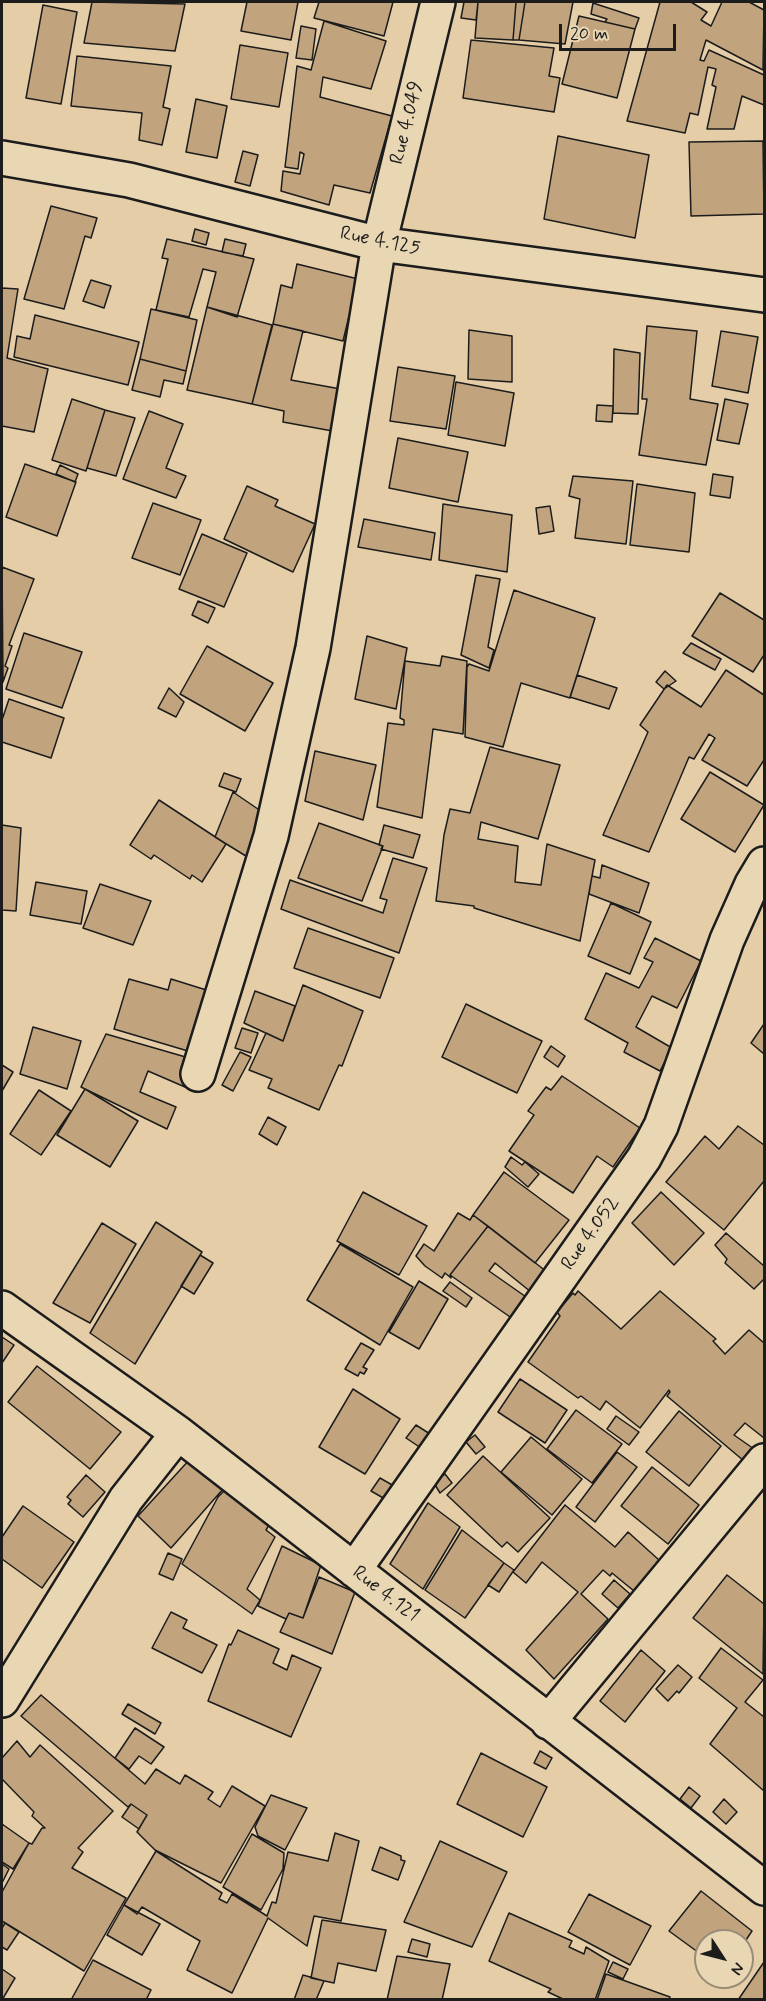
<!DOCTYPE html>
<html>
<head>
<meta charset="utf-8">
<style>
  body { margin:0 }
  #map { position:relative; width:766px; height:2001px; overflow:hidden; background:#e4cda7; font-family:Mynerve,sans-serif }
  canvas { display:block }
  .frame { position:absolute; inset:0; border:3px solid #1c1c1c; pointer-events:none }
  .north { position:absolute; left:694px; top:1929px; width:60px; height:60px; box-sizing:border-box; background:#e9d7b4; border:2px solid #978c77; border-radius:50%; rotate:126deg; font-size:16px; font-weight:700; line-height:24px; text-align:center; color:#1c1c1c }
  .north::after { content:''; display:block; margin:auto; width:21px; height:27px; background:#1c1c1c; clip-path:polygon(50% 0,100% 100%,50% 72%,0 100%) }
  .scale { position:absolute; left:559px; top:24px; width:117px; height:27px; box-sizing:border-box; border:3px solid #1c1c1c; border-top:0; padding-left:8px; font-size:18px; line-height:21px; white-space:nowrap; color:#1c1c1c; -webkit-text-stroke:4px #e9d7b4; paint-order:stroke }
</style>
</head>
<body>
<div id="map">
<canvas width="766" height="2001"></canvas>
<div class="frame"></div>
<div class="north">N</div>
<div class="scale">20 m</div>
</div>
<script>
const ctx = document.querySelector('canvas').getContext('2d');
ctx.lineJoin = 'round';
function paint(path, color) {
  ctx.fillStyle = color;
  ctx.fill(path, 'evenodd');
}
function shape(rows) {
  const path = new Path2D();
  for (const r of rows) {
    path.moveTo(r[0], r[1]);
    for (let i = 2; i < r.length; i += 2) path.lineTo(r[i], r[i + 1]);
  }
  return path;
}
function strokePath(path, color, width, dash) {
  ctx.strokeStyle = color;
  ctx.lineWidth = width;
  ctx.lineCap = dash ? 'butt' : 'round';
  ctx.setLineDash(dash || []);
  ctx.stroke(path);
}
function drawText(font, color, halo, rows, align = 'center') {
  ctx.font = font + ' Mynerve,sans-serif';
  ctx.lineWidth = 5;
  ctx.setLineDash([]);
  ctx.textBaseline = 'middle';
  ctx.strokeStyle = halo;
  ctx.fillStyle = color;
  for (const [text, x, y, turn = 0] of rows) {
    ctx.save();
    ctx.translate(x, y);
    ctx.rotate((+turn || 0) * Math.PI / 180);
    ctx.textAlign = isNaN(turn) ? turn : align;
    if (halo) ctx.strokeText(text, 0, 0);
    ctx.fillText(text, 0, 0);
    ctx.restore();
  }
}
const building = shape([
  [92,2,185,4,175,51,84,43,92,2],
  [247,2,298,2,291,40,241,31,247,2],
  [319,2,393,2,384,36,314,18,319,2],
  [464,2,478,2,476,20,461,18,464,2],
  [478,2,516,2,513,40,475,38,478,2],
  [516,2,525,2,519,40,513,40,516,2],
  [525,2,573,2,565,44,519,40,525,2],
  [660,2,691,2,707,12,701,20,711,26,722,2,749,2,764,10,763,70,706,40,700,60,704,61,709,50,764,75,764,105,742,96,734,129,707,129,716,87,712,85,716,69,708,67,698,115,690,113,685,133,627,121,660,2],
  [593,3,639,18,635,29,605,22,607,19,591,14,593,3],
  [43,5,77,12,61,104,26,98,43,5],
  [579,16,635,29,617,98,562,84,579,16],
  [324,21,386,41,371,89,323,77,320,97,392,116,370,193,334,185,329,205,281,191,283,171,300,174,304,154,300,152,298,169,285,167,297,66,311,70,324,21],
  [301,26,316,29,312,60,296,58,301,26],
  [471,40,554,48,549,76,560,78,554,112,463,98,471,40],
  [240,45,288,53,279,107,231,99,240,45],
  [77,56,171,66,163,107,170,109,162,145,139,140,142,113,71,106,77,56],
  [196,99,227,106,217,158,186,152,196,99],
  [558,136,649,155,635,238,544,219,558,136],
  [763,141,764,214,691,216,689,142,763,141],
  [243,151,258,155,250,186,235,182,243,151],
  [51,206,97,218,91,238,85,236,64,309,24,299,51,206],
  [195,229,209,233,206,245,192,241,195,229],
  [167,239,254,259,237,317,207,307,216,272,203,269,189,317,156,310,168,259,162,258,167,239],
  [225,239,246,244,243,256,222,252,225,239],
  [297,264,358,279,343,341,273,324,281,285,292,288,297,264],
  [91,280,111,286,104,308,83,301,91,280],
  [2,288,18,289,7,358,48,369,34,432,2,426,2,288],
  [207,307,272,325,252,404,187,390,207,307],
  [151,309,197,320,186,371,140,359,151,309],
  [35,315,139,342,128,385,14,357,17,336,30,339,35,315],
  [273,324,303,331,291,380,346,390,338,432,283,422,284,411,252,404,273,324],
  [647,326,697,331,690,399,718,404,706,465,639,455,647,399,642,399,647,326],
  [469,330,512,336,512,382,468,379,469,330],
  [721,331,758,337,748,393,712,386,721,331],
  [614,349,640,353,638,414,613,413,614,349],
  [140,359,186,371,183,384,164,380,160,397,132,390,140,359],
  [398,367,455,376,446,429,390,421,398,367],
  [456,382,514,393,505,446,448,435,456,382],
  [72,399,105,410,86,471,52,460,72,399],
  [725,399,748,404,739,444,717,440,725,399],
  [597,405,613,406,612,422,596,421,597,405],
  [105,410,135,418,116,476,87,468,105,410],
  [149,411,183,424,166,468,186,476,176,498,123,479,149,411],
  [398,438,468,452,458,502,389,488,398,438],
  [25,464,76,482,57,536,6,517,25,464],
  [60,465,78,474,75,482,56,474,60,465],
  [713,474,733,477,730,498,710,495,713,474],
  [573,476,633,481,626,544,575,538,580,499,569,496,573,476],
  [637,484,695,493,689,552,630,545,637,484],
  [247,486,278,500,275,506,315,524,293,572,224,539,247,486],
  [153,503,201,520,180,575,132,558,153,503],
  [443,504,512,515,507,572,439,560,443,504],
  [550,506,554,531,539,534,536,508,550,506],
  [364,519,435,533,431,560,358,547,364,519],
  [202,534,247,553,224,607,179,589,202,534],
  [2,567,34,579,9,645,12,646,5,666,8,668,3,682,2,567],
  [476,575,500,579,488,647,494,650,489,668,461,655,476,575],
  [514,590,595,618,570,698,521,683,503,747,465,737,467,667,469,664,489,671,514,590],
  [720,593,764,620,764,655,753,672,692,636,720,593],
  [198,601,215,608,208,623,192,615,198,601],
  [24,633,82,652,62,708,6,689,24,633],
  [367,636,407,648,396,709,355,699,367,636],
  [691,643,721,659,715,670,683,653,691,643],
  [207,646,273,683,245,731,180,694,207,646],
  [442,656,467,661,463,734,433,729,422,818,377,807,388,723,404,725,404,720,400,718,405,661,440,666,442,656],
  [726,670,764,695,764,760,747,786,702,760,715,738,709,734,694,759,689,757,649,852,603,835,648,732,640,725,667,685,701,707,726,670],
  [665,671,676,681,664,689,656,682,665,671],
  [577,675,617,688,609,709,570,697,577,675],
  [169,688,184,702,176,717,158,708,169,688],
  [9,699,64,718,51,758,2,742,2,720,9,699],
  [490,747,560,765,538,839,481,822,478,839,518,846,515,882,541,885,547,844,595,860,580,941,474,908,474,906,436,901,444,835,450,809,470,813,490,747],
  [315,751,376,765,363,820,305,801,315,751],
  [710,772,764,805,735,852,681,819,710,772],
  [224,773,241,779,236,792,219,786,224,773],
  [233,792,271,818,254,861,215,837,233,792],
  [159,800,226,844,202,882,192,875,190,879,154,855,151,859,130,845,159,800],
  [319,823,383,846,362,901,298,878,319,823],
  [2,825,21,828,16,911,2,910,2,825],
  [384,825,420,835,413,858,381,849,383,846,379,845,384,825],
  [393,858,427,868,399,953,281,909,290,880,383,913,387,900,380,898,393,858],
  [602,865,649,883,639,913,589,894,592,876,600,878,602,865],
  [36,882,87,891,81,924,30,915,36,882],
  [100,884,151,901,133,945,83,928,100,884],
  [611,903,651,922,630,974,588,956,611,903],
  [308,928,394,958,380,998,294,968,308,928],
  [655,938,701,961,677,1008,652,996,636,1027,672,1048,660,1071,624,1052,628,1043,585,1019,606,973,639,988,653,962,644,958,655,938],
  [129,979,168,990,171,979,216,993,198,1054,114,1029,129,979],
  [303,985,363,1011,342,1066,339,1065,319,1110,268,1088,272,1079,249,1070,266,1033,283,1041,303,985],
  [255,991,295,1006,283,1041,244,1023,255,991],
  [466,1004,542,1041,517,1093,442,1057,466,1004],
  [764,1024,764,1054,751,1043,764,1024],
  [33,1027,81,1041,67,1089,20,1074,33,1027],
  [242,1028,258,1033,251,1053,235,1048,242,1028],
  [106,1034,196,1060,185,1087,148,1071,140,1092,176,1107,167,1129,81,1087,106,1034],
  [551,1046,565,1056,558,1067,544,1057,551,1046],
  [240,1052,251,1057,233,1091,222,1085,240,1052],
  [2,1065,13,1072,2,1091,2,1065],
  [562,1076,640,1128,613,1167,597,1156,573,1193,509,1151,534,1115,528,1111,546,1087,551,1090,562,1076],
  [85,1089,138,1121,110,1167,57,1135,85,1089],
  [39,1090,71,1111,41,1155,10,1134,39,1090],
  [268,1117,286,1127,277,1145,259,1134,268,1117],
  [738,1126,764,1145,764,1181,724,1230,666,1182,705,1136,719,1149,738,1126],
  [511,1157,522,1165,525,1162,539,1174,528,1187,505,1167,511,1157],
  [504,1172,569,1220,535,1263,473,1215,504,1172],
  [363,1192,427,1226,399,1275,337,1241,363,1192],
  [661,1192,704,1233,674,1265,632,1223,661,1192],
  [458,1213,470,1220,473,1215,488,1226,450,1275,451,1278,445,1273,442,1278,425,1266,416,1256,424,1244,434,1251,458,1213],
  [156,1222,202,1252,135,1364,90,1333,156,1222],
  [102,1223,136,1244,90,1323,53,1303,102,1223],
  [488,1226,547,1272,531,1292,495,1263,489,1271,529,1299,513,1319,450,1275,488,1226],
  [726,1233,764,1266,764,1279,754,1289,725,1263,727,1259,715,1245,726,1233],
  [340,1244,413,1287,380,1345,307,1300,340,1244],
  [200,1255,213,1263,194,1294,181,1286,200,1255],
  [419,1281,448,1299,419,1349,389,1332,419,1281],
  [450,1282,472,1298,466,1307,443,1291,450,1282],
  [578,1291,621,1329,660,1291,716,1339,713,1341,725,1354,749,1330,764,1343,764,1438,745,1423,734,1435,754,1449,744,1461,667,1396,670,1392,669,1390,640,1428,606,1401,600,1410,581,1396,578,1398,528,1362,560,1316,557,1312,573,1293,575,1295,578,1291],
  [2,1337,14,1345,2,1363,2,1337],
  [361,1343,374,1350,363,1367,367,1369,364,1374,360,1372,358,1376,345,1369,361,1343],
  [37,1366,121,1432,90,1469,8,1402,37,1366],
  [520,1379,567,1410,545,1443,498,1412,520,1379],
  [353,1389,400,1419,365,1474,319,1447,353,1389],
  [576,1410,622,1444,592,1483,547,1449,576,1410],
  [679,1411,721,1446,689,1486,646,1452,679,1411],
  [616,1416,639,1432,629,1445,607,1429,616,1416],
  [416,1425,430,1434,421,1448,406,1438,416,1425],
  [475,1435,485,1447,476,1454,466,1442,475,1435],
  [531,1437,582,1479,552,1515,501,1472,531,1437],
  [617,1452,637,1467,595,1522,576,1507,617,1452],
  [483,1456,550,1518,518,1552,507,1542,502,1547,447,1495,483,1456],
  [191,1458,224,1488,171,1548,138,1516,191,1458],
  [652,1467,699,1505,668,1544,621,1506,652,1467],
  [445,1474,452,1483,440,1493,434,1483,445,1474],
  [86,1475,105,1492,83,1517,68,1504,71,1500,67,1497,86,1475],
  [380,1478,394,1486,385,1499,371,1491,380,1478],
  [229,1486,273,1518,266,1530,275,1537,247,1589,260,1600,252,1614,182,1564,218,1497,229,1486],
  [428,1503,460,1527,423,1589,390,1564,428,1503],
  [565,1505,615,1547,628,1532,659,1560,634,1591,612,1573,610,1576,603,1570,581,1594,608,1619,554,1679,526,1650,578,1592,542,1562,526,1583,513,1572,565,1505],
  [23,1506,74,1542,42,1588,2,1559,2,1537,23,1506],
  [462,1530,504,1563,465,1618,425,1590,462,1530],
  [282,1546,321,1565,303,1618,289,1613,286,1619,258,1606,282,1546],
  [168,1553,182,1559,173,1580,159,1574,168,1553],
  [504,1563,514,1570,499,1592,488,1585,504,1563],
  [727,1575,764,1604,763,1674,693,1618,727,1575],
  [319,1577,355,1592,332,1654,280,1632,289,1613,303,1618,319,1577],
  [614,1580,630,1594,618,1608,602,1594,614,1580],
  [171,1612,187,1620,183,1628,217,1645,202,1673,152,1648,171,1612],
  [238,1630,279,1649,273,1663,287,1670,292,1655,321,1668,291,1737,208,1701,229,1644,231,1645,238,1630],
  [721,1648,763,1680,745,1702,764,1717,764,1791,710,1744,737,1708,699,1678,721,1648],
  [641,1650,665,1671,625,1722,600,1701,641,1650],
  [678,1665,692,1677,679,1693,677,1691,668,1701,656,1689,678,1665],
  [41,1695,145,1784,156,1769,180,1784,185,1775,213,1792,208,1799,220,1807,232,1786,265,1806,221,1883,155,1850,137,1832,147,1815,131,1804,128,1807,21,1716,41,1695],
  [128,1704,161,1723,155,1734,122,1714,128,1704],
  [135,1728,164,1747,151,1764,139,1756,129,1769,115,1758,135,1728],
  [17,1741,30,1757,40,1745,113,1811,78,1848,83,1852,72,1868,126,1898,84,1971,2,1921,2,1892,29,1843,32,1844,42,1828,45,1828,32,1816,34,1812,2,1779,2,1758,17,1741],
  [540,1751,552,1758,546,1769,534,1763,540,1751],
  [481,1753,547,1787,523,1837,457,1804,481,1753],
  [689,1787,700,1796,691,1808,680,1799,689,1787],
  [271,1795,307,1808,285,1850,258,1836,255,1827,271,1795],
  [724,1799,737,1812,726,1824,713,1812,724,1799],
  [131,1804,147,1815,139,1829,122,1817,131,1804],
  [2,1824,29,1843,13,1869,2,1862,2,1824],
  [335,1833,359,1841,341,1921,314,1916,307,1946,268,1918,232,1993,187,1970,200,1941,142,1907,137,1914,124,1905,156,1851,222,1893,219,1899,227,1903,232,1894,267,1916,272,1902,276,1903,288,1852,328,1861,335,1833],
  [252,1834,284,1853,283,1869,261,1910,223,1887,252,1834],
  [440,1841,507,1872,472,1947,404,1922,440,1841],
  [380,1847,401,1856,401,1860,405,1861,398,1880,372,1870,380,1847],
  [2,1864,9,1869,2,1883,2,1864],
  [701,1891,752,1931,742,1946,742,1941,706,1941,706,1958,669,1931,701,1891],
  [589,1894,651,1926,630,1965,568,1932,589,1894],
  [124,1905,160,1924,142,1955,107,1935,124,1905],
  [509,1913,572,1941,569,1947,584,1954,586,1947,609,1961,595,2000,565,2000,548,1992,551,1989,489,1961,509,1913],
  [322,1920,386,1930,376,1971,338,1963,334,1983,311,1978,322,1920],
  [5,1923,19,1932,7,1950,2,1947,2,1928,5,1923],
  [412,1939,430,1944,427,1957,408,1952,412,1939],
  [397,1956,450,1964,442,2000,387,2000,397,1956],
  [93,1960,151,1990,146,2000,71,2000,93,1960],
  [613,1962,628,1969,623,1979,608,1972,613,1962],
  [764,1962,764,2000,738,2000,764,1962],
  [2,1969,15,1978,2,2000,2,1969],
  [606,1974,670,1997,669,2000,597,2000,606,1974],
  [303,1975,324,1981,316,2000,294,2000,303,1975]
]);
paint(building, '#c1a47d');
strokePath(building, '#1c1c1c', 1.5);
const minor = shape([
  [2,158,129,180,379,244,764,295],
  [198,1074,271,836,313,648,379,244,438,2],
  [2,1308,178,1433,764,1888],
  [354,1570,644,1158,661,1126,727,940,752,884,764,864],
  [2,1700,126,1499,178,1433],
  [548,1722,764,1461]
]);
strokePath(minor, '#1c1c1c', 38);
strokePath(minor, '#e9d7b4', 33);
drawText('20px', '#1c1c1c', '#e9d7b4', [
  ["Rue 4.049",408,123,-76],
  ["Rue 4.125",380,242,11],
  ["Rue 4.052",591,1234,-55],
  ["Rue 4.121",385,1595,38]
]);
</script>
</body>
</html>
